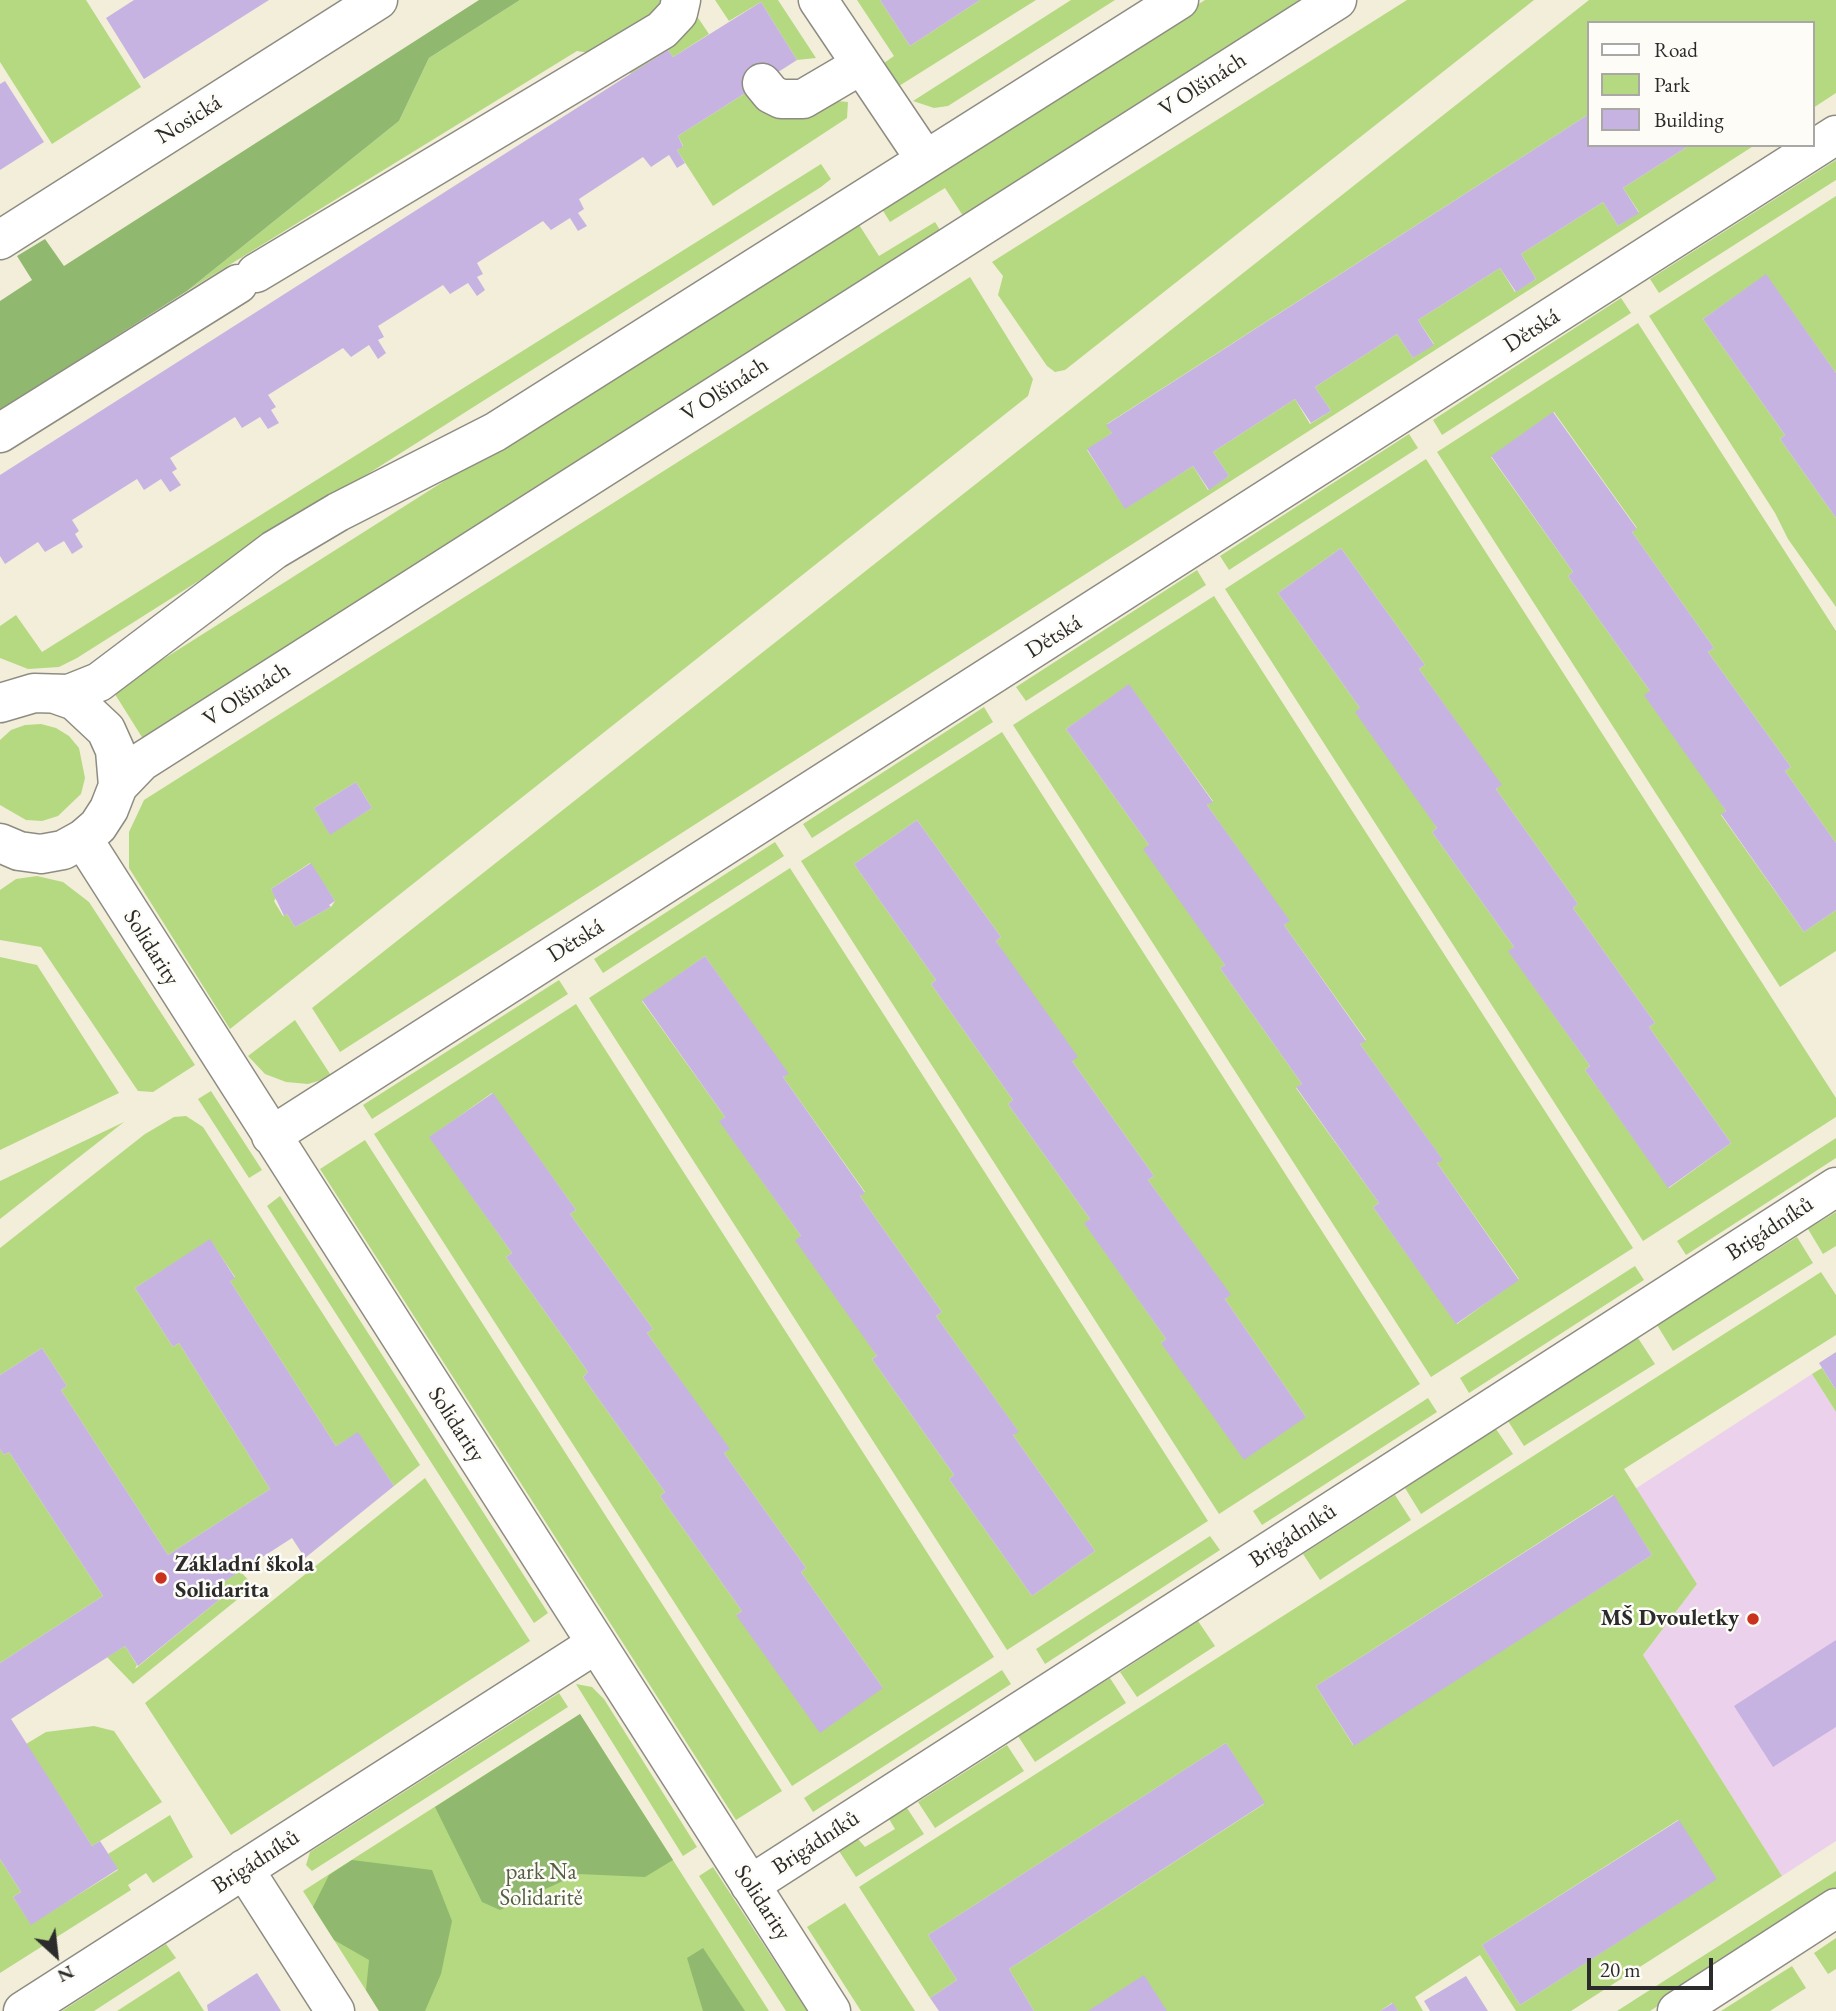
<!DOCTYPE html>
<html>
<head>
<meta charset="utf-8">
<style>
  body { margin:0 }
  #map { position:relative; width:1836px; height:2011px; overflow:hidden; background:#f2eeda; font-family:"EB Garamond",serif }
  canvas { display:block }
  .legend { position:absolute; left:1587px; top:21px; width:228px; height:126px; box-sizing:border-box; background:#fdfcf7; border:2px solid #a9a8a5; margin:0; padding:9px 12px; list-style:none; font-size:21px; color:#2b2b2b }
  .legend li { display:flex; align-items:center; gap:14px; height:35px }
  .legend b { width:35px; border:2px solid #a9a8a5 }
  .north { position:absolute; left:21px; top:1920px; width:70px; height:70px; -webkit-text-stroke:5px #fdfcf7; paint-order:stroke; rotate:153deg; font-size:19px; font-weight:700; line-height:28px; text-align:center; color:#2b2b2b }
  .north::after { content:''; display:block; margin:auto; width:24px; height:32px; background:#2b2b2b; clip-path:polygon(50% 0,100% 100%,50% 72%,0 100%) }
  .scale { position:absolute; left:1587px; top:1958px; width:126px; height:32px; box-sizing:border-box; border:4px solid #2b2b2b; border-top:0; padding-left:9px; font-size:21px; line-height:24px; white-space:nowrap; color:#2b2b2b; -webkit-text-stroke:5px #fdfcf7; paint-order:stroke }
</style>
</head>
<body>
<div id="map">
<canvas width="1836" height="2011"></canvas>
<ul class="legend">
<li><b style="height:9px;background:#fff"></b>Road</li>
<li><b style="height:19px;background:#b5d981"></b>Park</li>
<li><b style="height:19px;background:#c7b3e1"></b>Building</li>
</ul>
<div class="north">N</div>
<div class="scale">20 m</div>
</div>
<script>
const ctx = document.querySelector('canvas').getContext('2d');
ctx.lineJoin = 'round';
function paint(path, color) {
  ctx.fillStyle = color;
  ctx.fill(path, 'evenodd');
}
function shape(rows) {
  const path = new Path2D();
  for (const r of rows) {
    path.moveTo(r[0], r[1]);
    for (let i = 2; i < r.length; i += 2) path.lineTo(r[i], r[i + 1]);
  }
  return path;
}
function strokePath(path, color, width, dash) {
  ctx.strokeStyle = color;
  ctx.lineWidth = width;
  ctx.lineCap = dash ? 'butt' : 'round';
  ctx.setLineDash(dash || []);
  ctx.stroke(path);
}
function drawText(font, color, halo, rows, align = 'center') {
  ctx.font = font + ' "EB Garamond",serif';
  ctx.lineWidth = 5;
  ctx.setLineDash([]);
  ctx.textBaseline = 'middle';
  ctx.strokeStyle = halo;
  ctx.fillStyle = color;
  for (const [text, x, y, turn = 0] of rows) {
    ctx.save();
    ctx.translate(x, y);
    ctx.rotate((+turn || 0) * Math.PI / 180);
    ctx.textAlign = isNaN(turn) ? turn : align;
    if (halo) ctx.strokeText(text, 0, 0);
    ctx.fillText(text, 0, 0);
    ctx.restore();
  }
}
paint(shape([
  [1812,1374,1836,1412,1836,1841,1782,1876,1643,1655,1697,1584,1635,1489]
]), '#ebd1eb');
paint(shape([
  [0,0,86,0,141,87,52,144,0,62],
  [520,0,663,0,657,10,603,55,577,51,187,291,399,121,429,58],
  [715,0,778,0,816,58,797,60,761,2,729,21],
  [857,0,880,0,910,46,980,0,1036,0,899,86,884,63,894,56],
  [1071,0,1115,0,948,106,934,108,913,101],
  [1205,0,1316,0,967,222,945,188,890,222,880,206],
  [1407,0,1534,0,1065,370,1055,372,1047,366,998,295,1003,276,992,262],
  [1589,0,1836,0,1836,93,1813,108,1813,23,1589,23,1589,114,1107,424,1112,433,1087,450,1125,508,1193,466,1208,490,1229,476,1213,452,1295,399,1310,424,1331,411,1315,387,1397,334,1413,358,1434,344,1418,320,1500,268,1515,292,1536,279,1521,254,1603,202,1618,226,1639,212,1623,188,1690,145,1755,145,340,1052,312,1008],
  [690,6,709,34,673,57,668,50,631,74,625,65],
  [747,92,848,102,847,118,713,206,677,150,683,146,678,136],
  [1836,160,1836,180,1659,293,1650,279],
  [821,164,831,179,821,187,77,658,59,667,28,669,0,658,0,626,16,615,42,652],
  [1836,196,1836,373,1766,275,1703,319,1785,435,1780,439,1836,518,1836,607,1788,539,1775,513,1649,316],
  [856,220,879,256,935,222,944,236,145,742,113,691],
  [970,277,1033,379,1028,396,230,1029,129,868,129,832,144,800],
  [356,782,372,808,330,834,314,808],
  [310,863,335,901,331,907,295,927,287,914,283,916,274,901,276,898,271,889],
  [1621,298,1631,313,1442,435,1433,420],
  [1638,323,1836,631,1836,843,1785,771,1791,767,1708,652,1714,648,1632,532,1637,528,1554,412,1491,457,1573,572,1568,576,1650,691,1726,811,1721,815,1804,932,1836,910,1836,951,1780,987,1437,452],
  [1409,434,1418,448,1229,570,1220,556],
  [1426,459,1836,1098,1836,1117,1643,1241,1225,589],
  [1341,548,1425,665,1419,669,1501,785,1496,789,1578,904,1573,908,1655,1023,1649,1027,1731,1143,1669,1188,1585,1070,1590,1066,1509,951,1514,947,1432,832,1437,828,1360,708,1278,593],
  [1197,570,1206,585,1026,701,1016,687],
  [1214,596,1633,1248,1431,1377,1013,725],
  [1129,685,1213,801,1207,805,1289,921,1284,925,1366,1040,1360,1044,1442,1159,1437,1163,1519,1279,1457,1324,1373,1207,1379,1203,1296,1088,1302,1084,1220,968,1225,965,1149,845,1066,729],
  [984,707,993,722,812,838,803,824],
  [41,724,56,728,69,736,79,748,85,778,81,794,58,816,42,821,26,820,0,805,0,740,11,730,25,725],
  [1002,732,1420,1384,1219,1514,801,861],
  [917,820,1001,937,996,941,1072,1061,1154,1176,1148,1180,1230,1295,1225,1299,1306,1417,1161,1343,1166,1339,1085,1223,1090,1219,1008,1104,1013,1100,931,984,936,980,854,864],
  [775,842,784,856,603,973,594,959],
  [790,868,1208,1521,1007,1650,589,998],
  [705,956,788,1074,783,1077,865,1192,860,1196,942,1312,936,1316,1018,1431,1013,1435,1095,1551,1032,1596,949,1479,954,1475,872,1359,877,1356,801,1236,720,1121,725,1117,642,1001],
  [37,876,63,882,89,902,195,1065,153,1092,138,1091,41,947,0,940,0,890,16,879],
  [0,957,37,965,119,1093,0,1150],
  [559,980,568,994,372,1119,363,1105],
  [576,1004,994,1657,792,1786,374,1134],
  [492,1093,576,1210,570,1214,653,1329,647,1333,729,1449,724,1453,806,1568,801,1572,883,1688,736,1615,742,1611,660,1496,665,1492,583,1377,588,1372,506,1257,512,1253,430,1137],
  [295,1020,332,1077,308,1084,286,1082,265,1074,248,1056],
  [211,1091,262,1170,249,1178,198,1099],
  [186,1116,203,1127,420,1465,394,1486,358,1433,336,1446,230,1281,235,1277,210,1240,135,1288,173,1347,179,1343,270,1489,168,1555,61,1390,67,1386,42,1348,0,1375,0,1248,145,1134,174,1117],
  [124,1122,0,1219,0,1181],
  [1836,1138,1836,1158,1686,1255,1677,1241],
  [365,1140,782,1791,736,1820,320,1169],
  [280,1196,548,1613,534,1623,267,1206],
  [1836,1212,1836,1246,1823,1254,1808,1229],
  [1797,1237,1813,1263,1673,1351,1657,1325],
  [1635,1266,1644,1280,1469,1393,1460,1378],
  [1821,1272,1836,1295,1836,1335,1624,1469,1697,1584,1643,1655,1782,1876,1571,2011,1516,2011,1480,1955,1415,1997,1423,2011,1398,2011,1392,2003,1380,2011,1034,2011,1009,1969,1264,1804,1226,1743,928,1935,957,1980,930,1998,859,1887],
  [1613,1495,1652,1555,1353,1745,1316,1686],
  [1678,1820,1716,1879,1520,2005,1482,1945],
  [1638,1338,1655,1364,1524,1446,1508,1421],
  [1822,1368,1836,1390,1836,1412,1812,1374],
  [1428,1398,1437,1412,1262,1525,1253,1511],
  [1496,1429,1513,1454,1421,1514,1405,1488],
  [0,1449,4,1455,9,1452,103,1596,0,1663],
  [425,1478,530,1641,231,1835,145,1703],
  [1395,1495,1411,1520,1320,1580,1303,1554],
  [1210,1536,1220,1550,1045,1664,1036,1649],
  [240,1571,254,1586,133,1684,107,1657,125,1646,137,1665,135,1669,225,1595,219,1585],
  [1198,1621,1215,1646,1137,1697,1120,1672],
  [1002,1670,1011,1684,813,1812,804,1798],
  [1110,1678,1126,1703,1035,1762,1018,1736],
  [576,1684,592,1687,604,1699,697,1847,683,1856],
  [559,1693,568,1707,312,1871,306,1865,310,1852],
  [580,1714,769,2011,379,2011,303,1891],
  [94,1726,114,1731,162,1802,92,1846,26,1744,46,1732],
  [1007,1745,1024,1771,935,1828,918,1802],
  [907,1808,924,1834,856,1877,839,1851,858,1839,865,1847,895,1829,889,1819],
  [170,1815,193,1857,153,1883,146,1873,128,1885,131,1890,0,1973,0,1859,21,1892,13,1897,31,1924,118,1870,108,1854],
  [713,1867,807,2011,786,2011,699,1876],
  [1836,1871,1836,1892,1650,2011,1617,2011],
  [845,1903,915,2011,861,2011,807,1927],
  [1836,1938,1836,1969,1828,1974,1814,1953],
  [166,1944,176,1958,94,2011,62,2011],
  [1792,1966,1806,1988,1770,2011,1721,2011],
  [179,1971,204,2011,117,2011]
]), '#b5d981');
paint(shape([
  [479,0,520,0,429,58,399,121,187,291,0,410,0,301,32,280,17,256,45,239,64,266],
  [580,1714,673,1860,645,1877,578,1874,500,1910,482,1902,435,1807],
  [352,1860,432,1870,452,1921,441,1974,425,2011,379,2011,366,1990,369,1960,334,1940,313,1907,329,1875],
  [703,1948,745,2011,703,2011,687,1958]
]), '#90b96f');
paint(shape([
  [134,0,269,0,144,79,106,18],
  [880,0,980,0,910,46],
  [761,2,797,60,678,136,683,147,677,150,685,163,677,168,669,155,651,167,643,157,579,199,584,209,578,213,587,226,578,231,570,218,551,230,543,221,477,263,483,274,477,277,485,290,477,296,468,283,450,294,443,285,378,326,384,337,378,340,386,353,378,359,369,345,351,357,343,348,268,395,276,407,271,410,279,423,268,429,260,417,242,428,235,417,170,458,177,469,172,472,181,485,170,492,161,479,144,490,137,479,72,520,79,531,75,534,83,547,72,554,64,541,45,552,38,542,5,564,0,556,0,475,668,50,673,57],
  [5,81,44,142,0,170,0,84],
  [1589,114,1589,145,1690,145,1623,188,1639,213,1618,226,1603,202,1521,254,1536,279,1516,292,1500,268,1418,320,1434,345,1413,358,1397,334,1315,387,1331,411,1311,423,1295,399,1213,452,1229,476,1209,490,1193,466,1125,509,1087,449,1112,433,1106,425],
  [1766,274,1836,373,1836,518,1780,439,1785,435,1703,319],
  [1553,412,1637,529,1632,532,1714,648,1708,652,1791,767,1785,771,1836,843,1836,910,1804,932,1721,814,1726,811,1644,695,1650,691,1568,576,1573,572,1491,456],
  [1341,548,1425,665,1419,669,1502,785,1496,789,1578,904,1573,908,1655,1023,1649,1027,1731,1143,1668,1188,1585,1070,1590,1066,1508,951,1514,947,1432,832,1437,828,1355,712,1360,708,1278,593],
  [1129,684,1213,802,1207,805,1290,921,1284,925,1366,1041,1360,1044,1443,1160,1437,1163,1519,1280,1456,1324,1373,1207,1379,1203,1296,1087,1302,1084,1220,968,1225,965,1143,849,1149,845,1066,729],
  [356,782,372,808,330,835,314,808],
  [917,820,1001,937,996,941,1078,1057,1072,1061,1154,1176,1148,1180,1231,1295,1225,1299,1306,1417,1244,1460,1161,1343,1166,1339,1084,1223,1090,1219,1008,1104,1013,1100,931,984,936,980,854,864],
  [311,863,335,901,329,905,331,907,295,927,287,914,284,916,271,889],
  [705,956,789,1074,783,1077,865,1193,860,1196,942,1312,936,1316,1019,1432,1013,1435,1095,1551,1032,1596,949,1479,954,1475,872,1359,877,1356,795,1240,801,1236,719,1121,725,1117,642,1000],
  [493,1093,576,1210,570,1214,653,1329,647,1333,730,1449,724,1453,806,1568,801,1572,883,1688,820,1733,736,1615,742,1611,660,1496,665,1492,583,1377,588,1372,506,1257,512,1253,429,1137],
  [210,1239,235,1278,230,1281,336,1446,358,1432,394,1486,305,1558,292,1538,219,1585,225,1595,138,1666,125,1646,11,1719,92,1846,100,1841,118,1869,31,1925,13,1897,21,1892,0,1859,0,1663,103,1596,9,1452,4,1455,0,1449,0,1375,42,1348,67,1386,61,1390,168,1555,270,1489,179,1343,173,1347,135,1288],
  [1836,1352,1836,1390,1819,1363],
  [1614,1495,1652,1555,1354,1746,1316,1686],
  [1836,1640,1836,1727,1773,1767,1734,1706],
  [1226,1743,1265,1803,1009,1969,1034,2011,939,2011,930,1998,957,1980,928,1935],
  [1679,1820,1717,1879,1520,2005,1482,1945],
  [257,1973,281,2011,208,2011,207,2005],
  [1144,1975,1167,2011,1088,2011],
  [1466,1976,1488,2011,1430,2011,1424,2001],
  [1393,2003,1398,2011,1380,2011]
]), '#c7b3e1');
const minor = shape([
  [818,0,925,159],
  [762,83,771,94,781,99,803,99,861,65],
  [0,240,378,0],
  [256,273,662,30,678,13,681,0],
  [0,433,238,284],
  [83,839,831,2011],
  [271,1136,1836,135],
  [244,1869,335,2011],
  [750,1885,1836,1187],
  [23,2011,596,1644],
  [1677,2011,1836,1908]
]);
const major = shape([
  [0,703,34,693,69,694,99,682,274,550,338,512,495,432,1179,0],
  [118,786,141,762,1337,0],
  [0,843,19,851,41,854,63,850,83,839,98,826,109,809,118,786,115,750,106,730,75,701,55,694]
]);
strokePath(minor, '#8e8c82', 41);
strokePath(major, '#8e8c82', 41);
strokePath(minor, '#fff', 38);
strokePath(major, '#fff', 38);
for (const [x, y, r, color] of [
  [161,1578,7,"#c8321e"],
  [1753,1619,7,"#c8321e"]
]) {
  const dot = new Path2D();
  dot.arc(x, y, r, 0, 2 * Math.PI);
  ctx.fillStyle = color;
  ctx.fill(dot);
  strokePath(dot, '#fdfcf7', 2.5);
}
drawText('23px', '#2b2b2b', '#fdfcf7', [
  ["V Olšinách",1203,85,-33],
  ["Nosická",189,120,-32],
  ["Dětská",1532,331,-33],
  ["V Olšinách",725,390,-33],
  ["Dětská",1054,637,-32],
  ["V Olšinách",247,695,-33],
  ["Dětská",576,941,-32],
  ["Solidarity",151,948,58],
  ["Brigádníků",1770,1229,-33],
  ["Solidarity",456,1425,57],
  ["Brigádníků",1293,1536,-33],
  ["Brigádníků",816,1843,-33],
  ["Brigádníků",256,1862,-33],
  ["Solidarity",762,1903,57]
]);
drawText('bold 23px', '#2b2b2b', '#fdfcf7', [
  ["Základní škola",175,1565],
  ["Solidarita",175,1591],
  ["MŠ Dvouletky",1739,1619,"right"]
], 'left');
drawText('23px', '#545f45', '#fdfcf7', [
  ["park Na",541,1873],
  ["Solidaritě",541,1899]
]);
</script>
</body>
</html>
